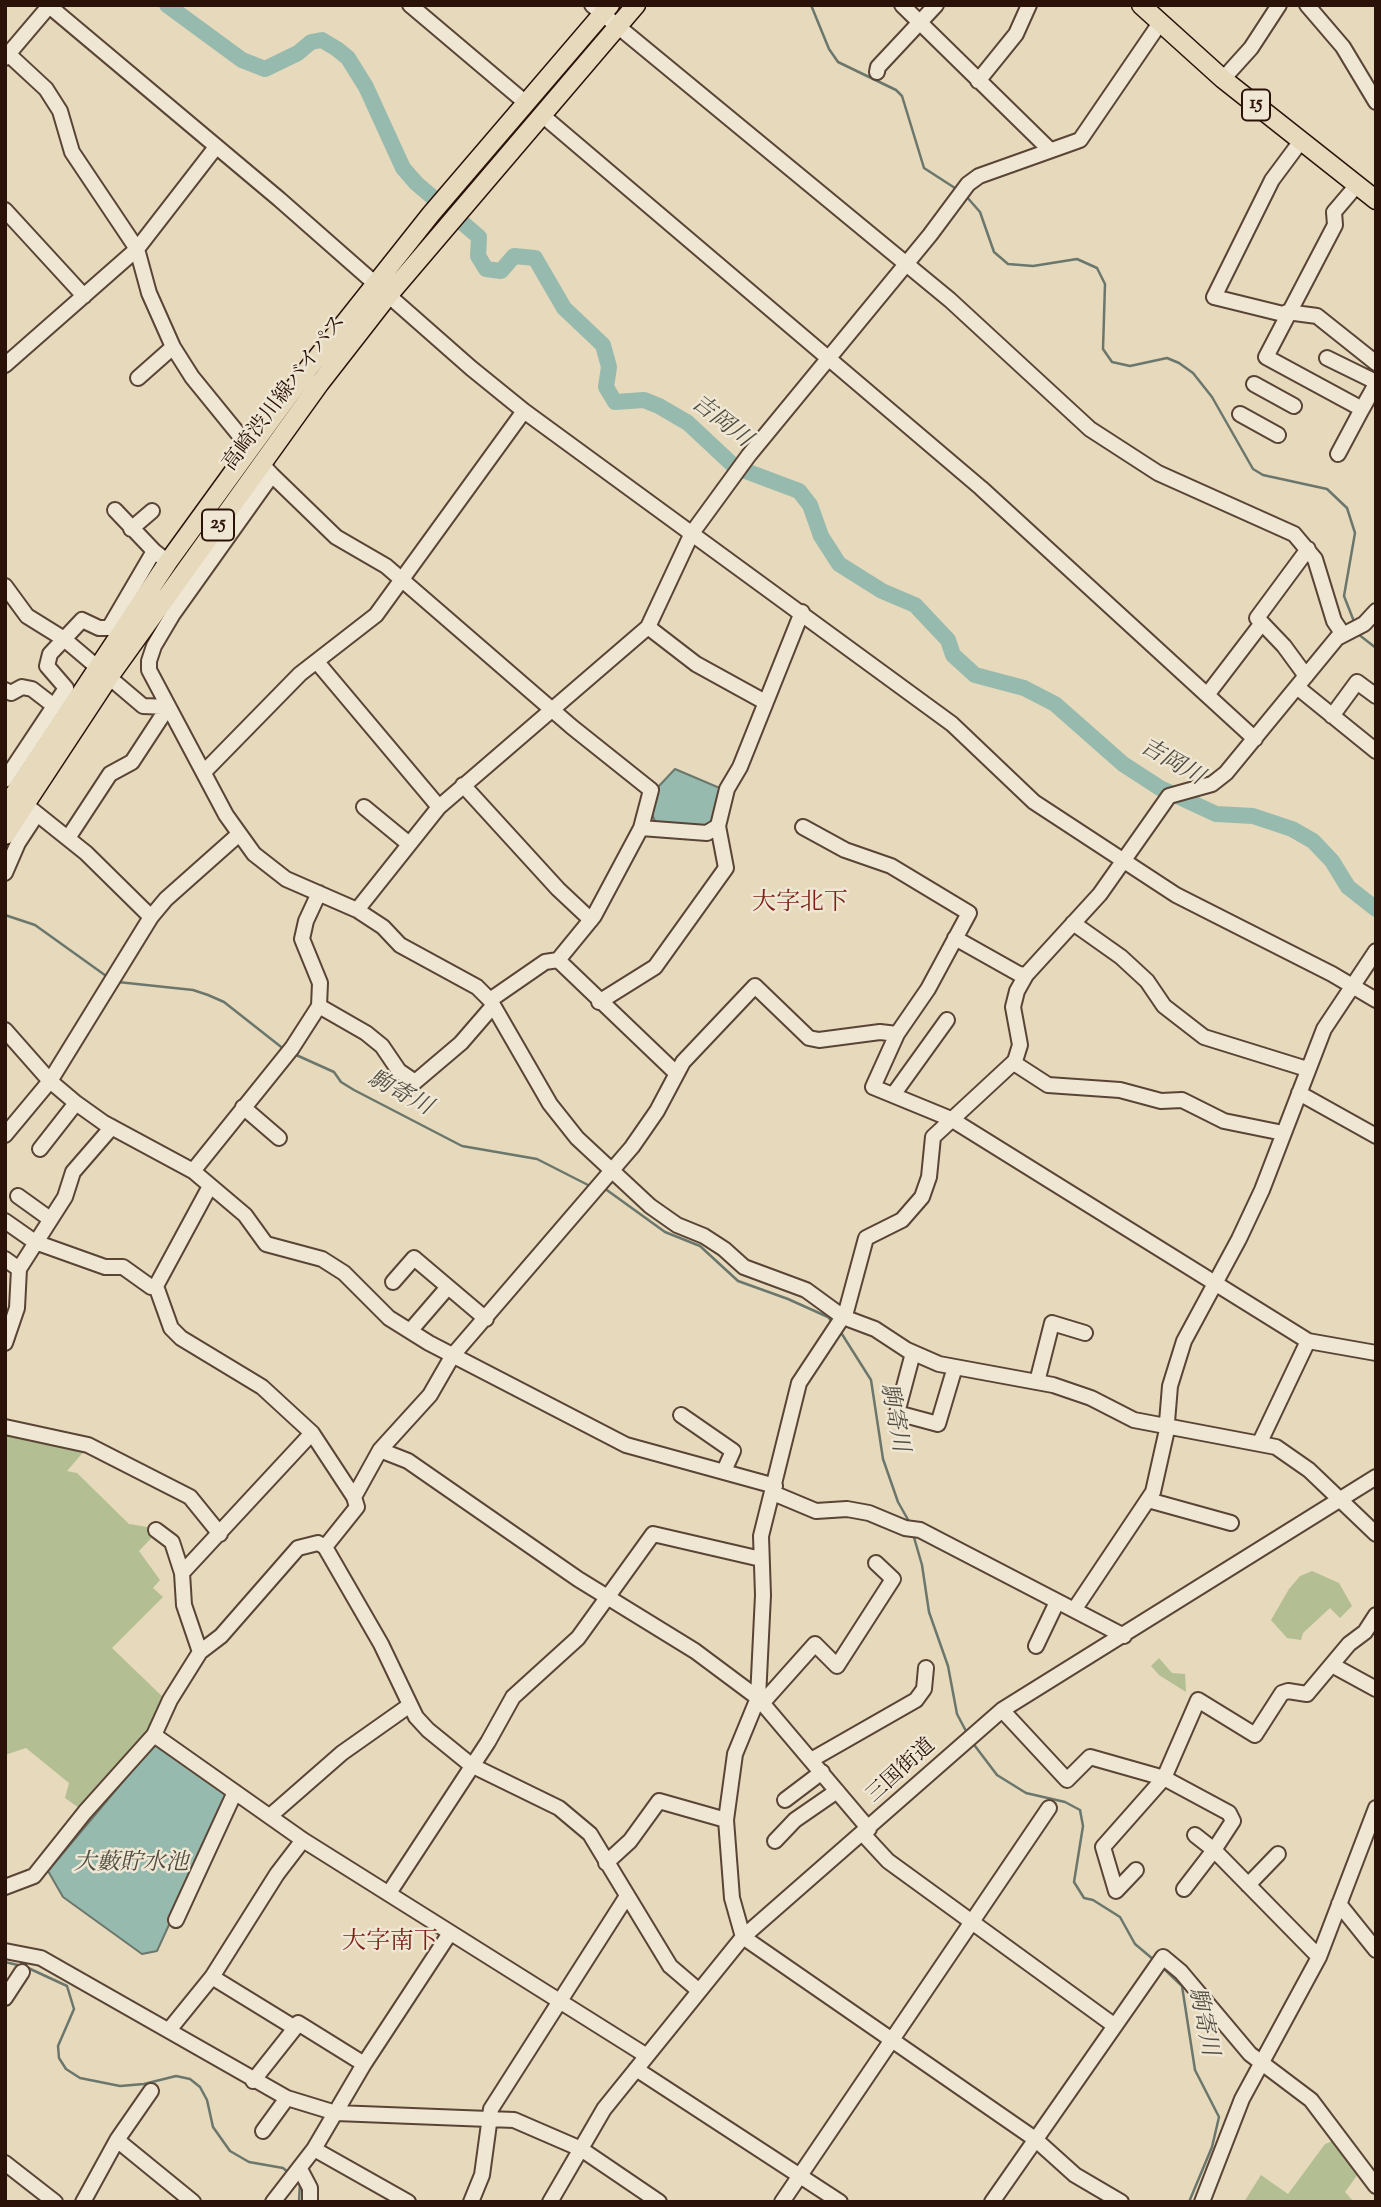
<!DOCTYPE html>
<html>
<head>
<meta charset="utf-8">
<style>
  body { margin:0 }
  #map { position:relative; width:1381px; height:2207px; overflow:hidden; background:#e6d9bc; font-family:"Sorts Mill Goudy",serif }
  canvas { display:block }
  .frame { position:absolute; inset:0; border:7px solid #2a1208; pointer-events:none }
</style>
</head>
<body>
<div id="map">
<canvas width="1381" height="2207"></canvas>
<div class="frame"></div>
</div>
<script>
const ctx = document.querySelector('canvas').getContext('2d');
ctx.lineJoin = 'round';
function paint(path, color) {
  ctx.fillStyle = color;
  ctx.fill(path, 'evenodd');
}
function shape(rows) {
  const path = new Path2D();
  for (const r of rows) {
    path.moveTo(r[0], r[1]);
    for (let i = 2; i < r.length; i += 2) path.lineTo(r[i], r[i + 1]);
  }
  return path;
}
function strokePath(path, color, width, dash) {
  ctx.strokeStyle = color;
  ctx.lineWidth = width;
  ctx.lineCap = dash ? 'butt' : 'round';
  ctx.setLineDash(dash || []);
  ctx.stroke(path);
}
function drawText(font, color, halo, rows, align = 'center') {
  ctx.font = font + ' "Sorts Mill Goudy","Noto Serif JP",serif';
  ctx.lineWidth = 5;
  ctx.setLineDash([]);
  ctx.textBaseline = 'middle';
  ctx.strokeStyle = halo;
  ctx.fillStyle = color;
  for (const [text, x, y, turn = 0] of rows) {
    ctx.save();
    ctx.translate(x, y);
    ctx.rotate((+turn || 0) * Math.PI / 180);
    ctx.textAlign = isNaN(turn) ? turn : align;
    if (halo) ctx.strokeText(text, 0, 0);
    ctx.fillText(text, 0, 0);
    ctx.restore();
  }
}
paint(shape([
  [5,1431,86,1449,67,1471,77,1473,129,1524,160,1529,139,1551,160,1580,153,1588,163,1597,112,1648,166,1700,148,1733,82,1810,65,1798,69,1783,26,1748,5,1755],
  [1312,1571,1339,1583,1352,1606,1340,1618,1330,1608,1303,1633,1301,1640,1287,1638,1271,1620,1289,1589,1300,1576],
  [1159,1658,1172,1673,1185,1674,1186,1692,1159,1675,1151,1666],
  [1338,2139,1361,2170,1345,2192,1354,2202,1244,2202,1261,2175,1288,2194,1325,2144]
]), '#b3bf92');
const water = shape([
  [675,769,722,789,714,826,657,826,651,812,658,787,675,769],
  [156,1742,228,1796,157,1951,142,1954,63,1897,48,1871,156,1742]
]);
paint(water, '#96baae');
strokePath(water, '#6b776c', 2);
strokePath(shape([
  [811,5,829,49,838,62,896,90,902,96,924,168,958,190],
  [966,196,980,212,994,252,1008,264,1033,266,1077,259,1097,268,1105,284,1103,349,1112,362,1130,366,1167,358,1179,363,1193,373,1212,397,1253,469,1263,475,1327,489,1347,508,1355,533,1344,596,1355,624],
  [1358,634,1376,648],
  [5,915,35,925,109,978],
  [118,982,193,990,208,995,224,1002,285,1050],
  [294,1054,334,1072,341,1082,354,1090,462,1146,537,1159,590,1186],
  [604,1188,665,1232,700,1246,738,1281,788,1299,828,1317,833,1323],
  [840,1331,871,1380,883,1459,898,1502,911,1525],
  [913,1534,922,1565,929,1612,948,1666,957,1714,967,1733],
  [972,1742,997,1775,1026,1793,1065,1802,1080,1810,1083,1826,1074,1882,1084,1898,1093,1900,1120,1917,1135,1944,1154,1960],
  [5,1962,26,1967,67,1986,74,2009,58,2046,59,2058,66,2069,80,2078,120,2086,144,2084,176,2076,190,2079,200,2087,207,2100,213,2127,230,2151,249,2162,283,2168,289,2173],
  [1161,1966,1182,1986,1195,2070,1219,2117,1212,2147,1189,2202],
  [299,2202,300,2182]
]), '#6b776c', 2.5);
strokePath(shape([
  [167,5,242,60,265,69,298,53,311,42,322,40,337,49,348,58,366,87,403,168,416,183,479,237,478,256,486,269,501,271,514,256,535,258,564,308,603,345,609,367,606,387,615,402,644,400,659,406,688,423,735,467,799,491,810,505,821,536,839,564,882,591,915,605,948,640,953,655,975,675,1024,688,1055,704,1123,764,1160,788,1216,814,1253,816,1292,829,1313,841,1332,861,1348,887,1376,909]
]), '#96baae', 16);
const minor = shape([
  [48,5,279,199,471,368,524,411,952,724,1034,802,1176,895,1332,974,1376,1000],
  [410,5,526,103],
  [592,5,950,300,1090,429,1158,473,1294,534,1315,559,1334,621,1342,633],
  [902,5,1050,150],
  [1307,5,1343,47,1376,102],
  [5,51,46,89,60,111,72,152,137,249,149,293,173,347,192,377,249,447],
  [5,58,50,5],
  [877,72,878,67,936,5],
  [1223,79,1251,48,1279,5],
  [978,81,1016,34,1029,5],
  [542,115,981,488,1255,739],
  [1301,141,1272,180,1214,297,1283,314,1287,312,1317,316,1376,363],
  [1357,185,1334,212,1335,225,1266,357,1362,409,1376,384],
  [5,210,84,296],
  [1327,358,1376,382],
  [5,365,137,249,216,147],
  [138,378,173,347],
  [1254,384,1294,406],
  [1240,414,1278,435],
  [1338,454,1362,409],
  [261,463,272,475,173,614,154,646,149,661,149,670,226,815,254,854,286,879,357,910,383,927,400,945,477,987,490,1000,550,1104,577,1138,650,1206,677,1225,704,1236,724,1249,744,1267,806,1290,843,1317,875,1329,907,1350,939,1364,1053,1385,1091,1398,1134,1420,1276,1447,1309,1470,1376,1534],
  [272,475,336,537,386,566,572,727,651,790,641,828,594,916,558,960,675,1072],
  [115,510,154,551],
  [131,529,152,511],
  [5,586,27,616,64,639,143,706,168,707],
  [1262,623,1257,618,1308,549],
  [648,627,696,664,765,702],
  [317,662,439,807],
  [1297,687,1376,751],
  [5,690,11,693,22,687,32,689,54,706],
  [1207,695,1262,623,1284,646,1306,676],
  [1332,716,1357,682,1376,696],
  [204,772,300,674,376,615,524,411],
  [5,780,66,688,47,666,50,654,82,620,99,628,109,628,154,551,168,562],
  [463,785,558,889,591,920],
  [26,805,86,853,151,917],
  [364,807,409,844],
  [803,827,845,850,891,866,969,913,928,989,897,1034,873,1087,951,1119,1308,1341,1376,1353],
  [641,828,707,833,718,826],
  [68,838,110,774,132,762,168,707],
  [5,873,18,843,37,814],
  [357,910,439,807,648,627,692,533,749,455,930,235,968,184,979,176,1080,140,1160,23],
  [1073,923,1121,957,1147,981,1164,1006,1204,1037,1307,1069],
  [955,938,1019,974,1026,975],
  [490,1000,545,962,558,960],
  [599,1002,655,967,726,868,718,826,727,789,740,767,802,612],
  [319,1006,366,1033,382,1046,399,1071,415,1082,461,1043,493,1006],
  [5,1030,50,1081,76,1103,104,1123,193,1171,245,1215,266,1244,322,1259,344,1273,389,1318,429,1343,626,1445,775,1486],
  [1014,1063,1048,1085,1120,1090,1161,1101,1182,1100,1224,1121,1283,1133],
  [1299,1093,1376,1136],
  [893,1095,947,1020],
  [243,1107,279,1138],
  [5,1135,50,1081,151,917,166,899,238,835],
  [40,1149,76,1103],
  [193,1171,292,1048,319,1006,320,983,302,939,306,921,319,893],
  [18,1196,50,1219],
  [5,1221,35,1242,105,1267,123,1267,151,1287,156,1286,171,1328,181,1338,262,1387,312,1433,354,1497,357,1507,325,1547],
  [5,1259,19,1269],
  [393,1282,414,1258,486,1319],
  [156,1286,209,1188],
  [410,1331,448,1287],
  [5,1343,17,1308,19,1269,65,1197,73,1172,112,1127],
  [913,1353,897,1413,938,1424,955,1367],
  [1037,1382,1052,1323,1085,1333],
  [681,1415,733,1451,724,1471],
  [5,1427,88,1445,190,1497,220,1534],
  [1260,1442,1308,1341],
  [380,1450,408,1461,578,1579,695,1651,758,1698,869,1829],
  [773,1493,816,1511,847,1509,869,1513,905,1528,920,1530,1124,1636],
  [354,1497,380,1450,430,1395,453,1355,632,1147,657,1111,683,1062,755,986,809,1038,819,1040,880,1032,897,1034],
  [1148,1500,1231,1523],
  [156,1530,172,1542,182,1573],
  [1074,1610,1153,1492,1166,1434,1170,1386,1184,1341,1239,1239,1262,1190,1324,1029,1376,951],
  [1036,1646,1057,1602],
  [200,1652,184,1605,182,1573,312,1433],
  [1332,1665,1376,1689],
  [758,1698,765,1700,815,1644,837,1666,893,1579,876,1563],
  [1002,1710,1067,1780,1090,1757,1164,1778,1229,1813,1233,1821,1214,1850,1319,1957],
  [154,1735,303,1840,647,2056],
  [811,1760,916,1700,924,1689,926,1668],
  [785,1800,822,1772],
  [270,1816,342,1753,410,1705],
  [863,1834,888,1861,1115,2026],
  [775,1841,795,1820,837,1791],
  [606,1863,630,1841,659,1801,726,1820],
  [1136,1870,1116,1891,1103,1847,1164,1778,1198,1700,1255,1735,1282,1693,1288,1691,1307,1694,1349,1644,1365,1632,1376,1615],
  [1248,1885,1278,1854],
  [5,1887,34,1876,85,1812,154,1735,170,1700,200,1652,221,1636,298,1548,318,1543,325,1547,381,1644,416,1717,428,1730,471,1765,559,1808,590,1834,670,1966,698,1990],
  [1184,1889,1214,1850,1195,1835],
  [389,1893,488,1742,513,1697,578,1638,653,1534,761,1559],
  [1339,1904,1376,1950],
  [176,1920,235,1792],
  [5,1951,41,1958,287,2098,336,2113,514,2120,581,2149,659,2202],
  [212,1977,295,2028,253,2081],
  [5,1998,22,1972],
  [295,2028,298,2023,364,2064],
  [169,2030,212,1977,277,1874,303,1840],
  [636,2069,840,2202],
  [263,2131,287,2098],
  [117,2140,151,2091],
  [314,2149,408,2202],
  [5,2163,55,2202],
  [300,2169,310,2188,310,2202],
  [83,2202,117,2140,193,2202],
  [273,2202,314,2149,364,2064,450,1933],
  [471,2202,482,2175,491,2109,627,1896],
  [550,2202,604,2109,743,1937,1002,1710,1376,1477],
  [782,2202,1049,1808],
  [992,2202,1163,1957,1181,1972,1250,2054,1311,2100,1376,2186],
  [1121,2202,1075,2175,1035,2139,743,1937,732,1898,726,1820,735,1754,758,1698,763,1595,761,1536,799,1383,846,1312,866,1238,902,1220,922,1197,929,1177,933,1137,1015,1061,1020,1045,1013,1007,1017,991,1026,975,1100,894,1169,796,1212,784,1226,773,1337,638,1364,624,1376,611],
  [1202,2202,1242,2099,1319,1957,1376,1808]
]);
const major = shape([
  [1141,5,1223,79,1376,200],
  [5,808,168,562,308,369,431,214,610,5],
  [5,835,109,677,320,383,387,297,636,5]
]);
strokePath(minor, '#594435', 18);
strokePath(major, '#2a1208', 21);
strokePath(minor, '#efe6d3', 14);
strokePath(major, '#e6d9bc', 18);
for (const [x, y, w] of [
  [1256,105,28],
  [218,525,32]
]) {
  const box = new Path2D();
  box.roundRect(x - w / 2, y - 15.5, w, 31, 5);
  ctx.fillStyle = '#efe6d3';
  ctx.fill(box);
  strokePath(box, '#2a1208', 2);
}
drawText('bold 19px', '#2a1208', null, [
  ["15",1256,105],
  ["25",218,525]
]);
drawText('21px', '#2a1208', '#efe6d3', [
  ["高崎渋川線バイパス",286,394,-53],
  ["三国街道",902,1772,-42]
]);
drawText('italic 23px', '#504d42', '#efe6d3', [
  ["吉岡川",720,423,38],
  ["吉岡川",1171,764,30],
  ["駒寄川",399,1095,28],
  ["駒寄川",892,1418,79],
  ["大藪貯水池",131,1865],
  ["駒寄川",1201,2022,78]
]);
drawText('24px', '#7a1f14', '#efe6d3', [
  ["大字北下",800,905],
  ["大字南下",390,1944]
]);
</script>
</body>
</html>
